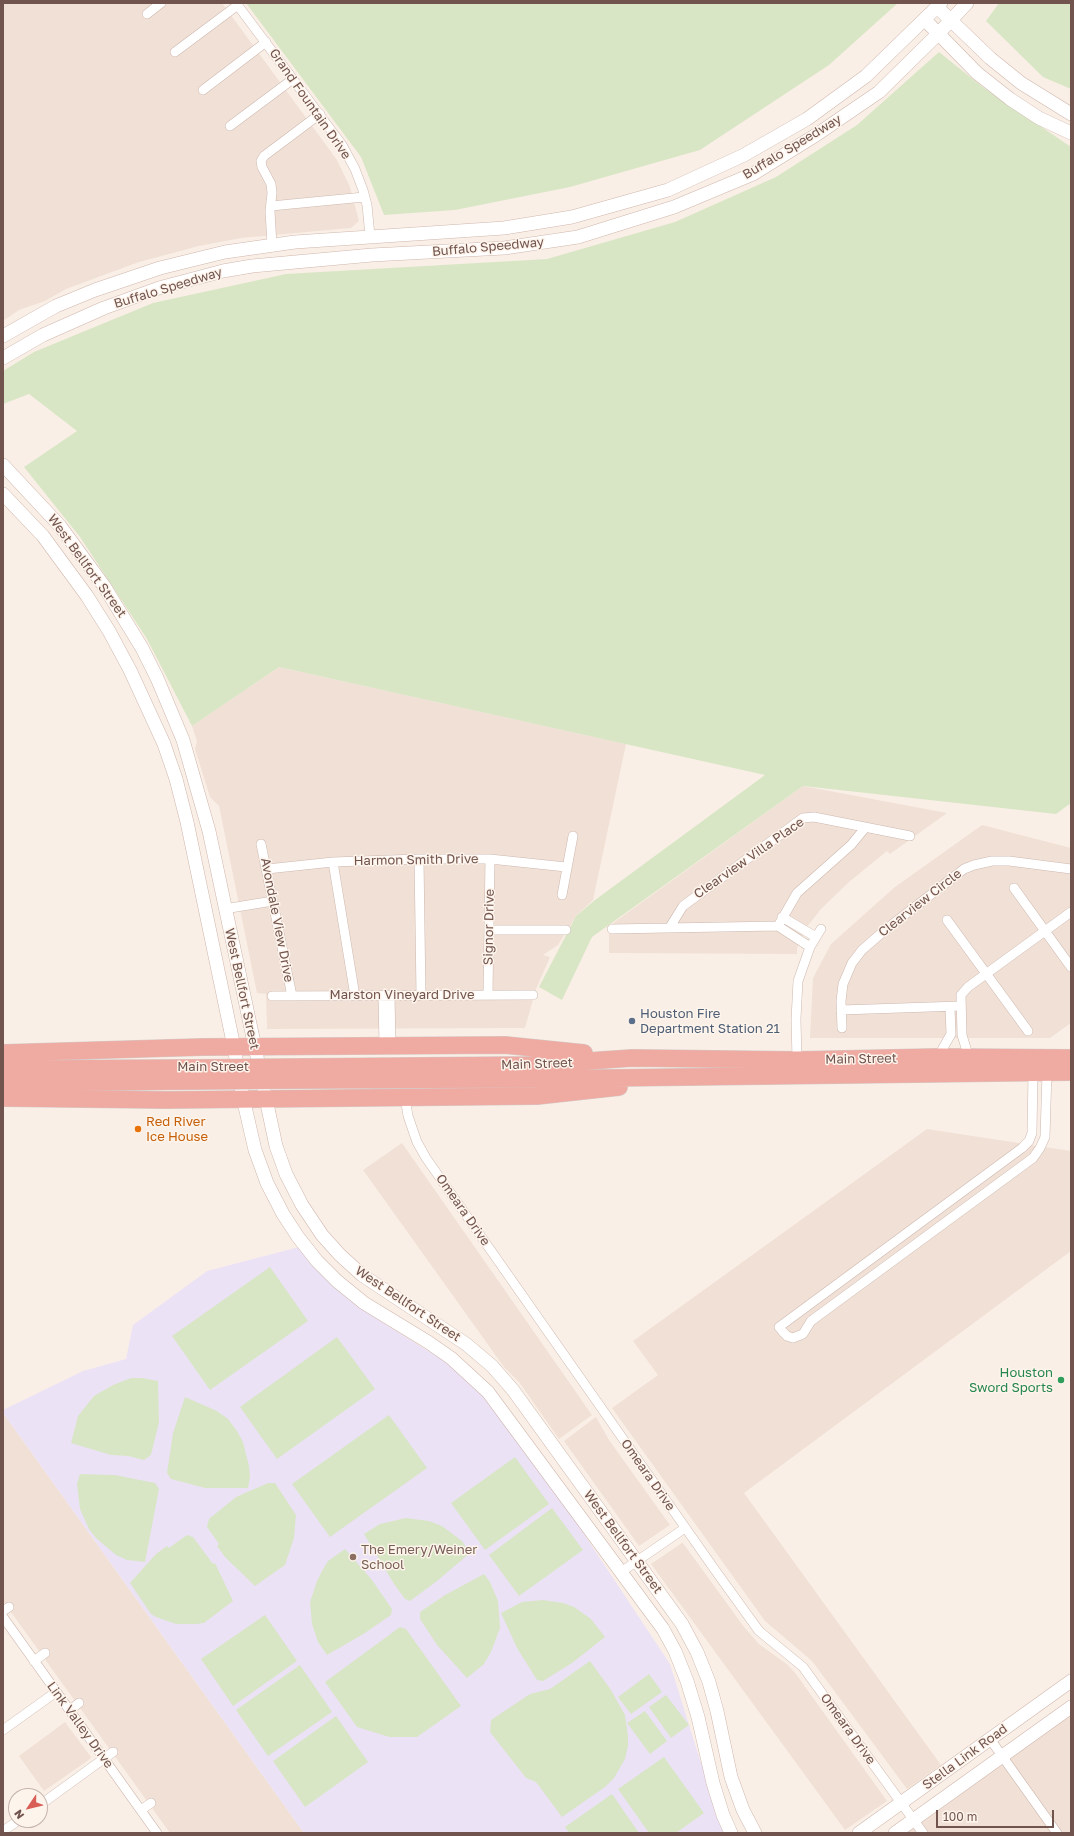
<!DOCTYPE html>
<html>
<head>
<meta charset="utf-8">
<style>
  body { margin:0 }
  #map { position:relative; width:1074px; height:1836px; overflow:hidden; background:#faefe6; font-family:"Golos Text",sans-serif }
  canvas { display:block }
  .frame { position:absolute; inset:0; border:4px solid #71544d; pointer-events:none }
  .north { position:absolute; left:8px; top:1788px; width:40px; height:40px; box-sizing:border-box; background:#fdf4ec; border:1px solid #c5b4ac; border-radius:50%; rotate:235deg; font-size:11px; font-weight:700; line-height:16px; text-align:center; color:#71544d }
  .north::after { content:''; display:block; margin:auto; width:14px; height:18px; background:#d95f56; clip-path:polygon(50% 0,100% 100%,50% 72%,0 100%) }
  .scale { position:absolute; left:936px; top:1810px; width:118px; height:18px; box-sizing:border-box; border:2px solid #71544d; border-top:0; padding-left:5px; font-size:12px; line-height:14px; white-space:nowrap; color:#71544d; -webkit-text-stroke:3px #fdf4ec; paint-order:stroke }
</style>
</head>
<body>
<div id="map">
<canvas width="1074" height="1836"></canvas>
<div class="frame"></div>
<div class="north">N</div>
<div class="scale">100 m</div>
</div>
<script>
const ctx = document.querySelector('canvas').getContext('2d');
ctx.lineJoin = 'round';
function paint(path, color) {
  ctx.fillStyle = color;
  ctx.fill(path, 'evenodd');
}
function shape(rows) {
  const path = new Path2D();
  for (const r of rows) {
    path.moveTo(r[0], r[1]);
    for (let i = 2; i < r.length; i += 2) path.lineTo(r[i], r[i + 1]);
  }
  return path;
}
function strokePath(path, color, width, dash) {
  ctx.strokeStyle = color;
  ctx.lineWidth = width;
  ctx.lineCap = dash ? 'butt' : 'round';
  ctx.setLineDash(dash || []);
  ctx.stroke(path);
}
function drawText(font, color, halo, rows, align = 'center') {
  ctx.font = font + ' "Golos Text",sans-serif';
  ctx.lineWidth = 3;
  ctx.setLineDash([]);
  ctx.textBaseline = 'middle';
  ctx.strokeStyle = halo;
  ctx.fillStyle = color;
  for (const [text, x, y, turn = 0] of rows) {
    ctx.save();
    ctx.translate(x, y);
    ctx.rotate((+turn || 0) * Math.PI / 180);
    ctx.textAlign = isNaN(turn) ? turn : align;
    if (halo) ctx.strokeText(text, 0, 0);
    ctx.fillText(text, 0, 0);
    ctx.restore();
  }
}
paint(shape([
  [3,3,222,3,337,160,350,187,359,221,351,228,241,238,199,246,139,262,66,289,45,301,19,310,3,321],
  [279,667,626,744,593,900,576,916,558,945,543,955,550,957,536,989,525,1028,267,1029,266,994,257,993,219,806,210,797,195,749,197,741,192,726],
  [803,786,947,813,890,854,887,851,849,882,821,909,806,928,797,948,797,954,609,953,609,926],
  [982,825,1071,848,1071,1023,1050,1038,810,1038,813,978,831,944,895,887],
  [927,1129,1071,1151,1071,1251,744,1493,941,1765,907,1789,812,1661,765,1621,612,1408,658,1375,633,1341],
  [402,1143,592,1415,559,1439,519,1382,504,1367,363,1170],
  [3,1413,304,1833,170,1833,3,1601],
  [596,1417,609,1440,670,1525,639,1546,564,1441],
  [682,1543,683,1543,744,1627,759,1644,788,1665,796,1674,887,1801,845,1830,651,1564],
  [1071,1714,1071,1833,905,1833],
  [65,1722,91,1757,90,1759,44,1791,19,1756]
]), '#f1e0d5');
paint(shape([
  [299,1247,380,1321,470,1377,529,1451,670,1664,700,1760,727,1833,304,1833,3,1413,3,1410,83,1371,126,1359,133,1325,207,1271]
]), '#ece2f6');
paint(shape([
  [246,3,898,3,829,65,700,150,570,187,455,210,384,215,361,157],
  [999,3,1071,3,1071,89,1043,77,986,21],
  [939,52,984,88,1071,147,1071,803,1056,814,803,786,592,937,562,1000,539,987,576,916,595,900,765,775,279,667,192,726,147,639,80,537,24,467,77,431,29,394,3,404,3,371,34,352,153,303,286,274,547,259,675,222,776,177,857,125],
  [270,1267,308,1321,210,1390,172,1336],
  [337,1337,375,1389,277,1459,240,1407],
  [131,1378,142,1378,158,1381,159,1422,151,1455,144,1460,128,1456,111,1455,71,1443,78,1416,94,1396,113,1385],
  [185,1397,217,1411,228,1419,237,1431,243,1442,249,1466,250,1477,248,1488,205,1488,171,1479,167,1473,173,1433],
  [389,1415,427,1468,330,1537,292,1484],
  [515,1457,549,1504,485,1550,451,1503],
  [80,1474,115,1475,155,1483,159,1489,145,1562,127,1560,116,1555,96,1538,89,1529,80,1509,77,1484],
  [268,1483,275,1483,296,1515,294,1538,285,1565,255,1586,225,1557,217,1546,219,1544,207,1527,209,1519,236,1497],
  [552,1508,583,1550,519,1596,489,1555],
  [406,1518,429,1521,442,1526,462,1541,470,1553,437,1581,410,1601,405,1599,394,1584,364,1534,380,1524],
  [187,1535,193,1537,213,1564,215,1563,233,1601,204,1623,197,1624,176,1624,156,1617,151,1614,130,1583,156,1554,167,1546,169,1548],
  [345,1549,372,1580,392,1609,391,1615,365,1633,327,1655,318,1642,312,1624,310,1602,317,1581,322,1571,328,1561],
  [484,1574,490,1582,498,1601,500,1628,491,1652,484,1664,467,1678,437,1645,420,1619,420,1612,445,1595],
  [543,1600,563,1603,574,1607,591,1619,605,1637,572,1663,543,1681,537,1680,517,1648,501,1613,522,1602],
  [265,1615,297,1661,233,1706,201,1659],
  [400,1627,406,1629,461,1706,417,1737,389,1737,357,1727,325,1682],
  [590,1661,611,1690,625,1715,628,1736,628,1746,625,1759,614,1778,605,1787,562,1817,536,1782,526,1778,490,1732,491,1720,530,1694,550,1689],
  [300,1665,332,1712,268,1756,236,1710],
  [649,1674,662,1692,631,1714,618,1697],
  [666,1695,689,1725,671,1738,649,1707],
  [645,1711,667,1741,650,1754,627,1723],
  [336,1716,368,1762,305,1807,273,1761],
  [664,1757,704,1813,676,1833,649,1833,618,1789],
  [612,1794,639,1833,569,1833,565,1827]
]), '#d8e6c5');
const street = shape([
  [236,3,342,145,355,169,363,190,367,205,370,236],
  [147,14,161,3],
  [175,52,238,5],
  [203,90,266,42],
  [230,126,293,79],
  [271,206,364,197],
  [272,245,270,211,272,193,271,184,262,167,261,161,264,156,320,114],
  [261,844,292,996],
  [419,859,421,995],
  [333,862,355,996],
  [267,869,333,862,419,859,490,859,566,867],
  [1014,888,1071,967],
  [562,895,573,836],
  [224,909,273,901],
  [782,917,816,937],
  [947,920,1028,1031],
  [778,926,797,893,851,845,865,828],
  [670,927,683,906,803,818,814,817,910,836],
  [612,929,778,926,810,947],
  [490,930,566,930],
  [390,995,391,1046],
  [488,995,490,859],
  [272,996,533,995],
  [383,996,384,1046],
  [841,1010,960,1006],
  [842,1028,841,1001,843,984,852,963,862,950,885,930,964,869,974,865,992,861,1009,861,1071,869],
  [938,1057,951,1034,950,1007],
  [969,1058,962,1035,961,995,968,987,1071,912],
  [797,1060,796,1019,798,981,810,947,821,929],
  [1033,1072,1032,1133,1029,1141,1022,1148,779,1327,783,1332,787,1336,793,1338,803,1334,811,1321,1033,1158,1040,1148,1045,1137,1047,1072],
  [405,1097,408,1116,417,1142,426,1158,715,1570,759,1631,803,1667,923,1833],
  [621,1572,685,1528],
  [3,1611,9,1607],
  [3,1617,157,1833],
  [34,1661,45,1653],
  [70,1710,79,1703],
  [3,1730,56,1692],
  [990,1739,1057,1833],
  [40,1805,113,1752],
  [141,1810,151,1803],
  [3,1831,19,1820]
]);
const secondary = shape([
  [937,7,990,58,1021,83,1071,114],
  [925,20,977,73,1010,99,1039,118,1071,133],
  [3,336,56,306,95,290,160,268,225,252,295,242,504,228,572,217,668,190,744,155,807,119,866,76,941,3],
  [3,358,43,335,104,308,159,288,223,271,252,266,372,255,504,248,578,237,674,207,753,174,816,135,879,92,938,34,967,3],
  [3,465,60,526,104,586,142,648,157,678,183,740,209,831,276,1146,286,1174,302,1205,322,1235,340,1255,362,1275,466,1344,492,1366,513,1390,682,1624,697,1652,709,1682,717,1711,731,1777,743,1810,755,1833],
  [3,494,43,536,87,596,109,631,130,670,164,744,176,779,187,822,234,1047,243,1098,255,1150,267,1183,283,1214,298,1237,317,1261,337,1281,364,1303,428,1342,451,1358,488,1392,663,1629,675,1651,687,1681,698,1717,713,1783,723,1815,731,1833],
  [859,1833,1071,1681],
  [895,1833,1071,1707]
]);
const highway = shape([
  [3,1053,203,1047,505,1045,584,1053],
  [303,1067,530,1065,632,1058,797,1060,938,1057,1071,1058],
  [3,1069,193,1068],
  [303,1080,532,1079,1071,1072],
  [3,1083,194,1081],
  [3,1098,166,1100,537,1096,619,1087]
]);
strokePath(street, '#cdb8b0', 10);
strokePath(secondary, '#cfb7ae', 14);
strokePath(highway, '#d4ccca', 18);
strokePath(street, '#fff', 9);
strokePath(secondary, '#fff', 13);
strokePath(highway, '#efaaa2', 17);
const highwayBridge = shape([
  [193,1068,303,1067],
  [194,1081,303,1080]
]);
strokePath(highwayBridge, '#d4ccca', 18, []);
strokePath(highwayBridge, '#efaaa2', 17);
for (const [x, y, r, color] of [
  [632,1021,4,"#5c6f8a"],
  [138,1129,4,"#e8710a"],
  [1061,1380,4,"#2e9e5b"],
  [353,1557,4,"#8d6e63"]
]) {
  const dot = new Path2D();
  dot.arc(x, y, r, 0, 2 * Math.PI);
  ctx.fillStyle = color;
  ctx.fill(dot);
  strokePath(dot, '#fdf4ec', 1.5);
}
drawText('13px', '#71544d', '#fdf4ec', [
  ["Grand Fountain Drive",310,104,55],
  ["Buffalo Speedway",792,147,-31],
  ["Buffalo Speedway",488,247,-5],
  ["Buffalo Speedway",168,288,-17],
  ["West Bellfort Street",87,566,54],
  ["Clearview Villa Place",749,858,-35],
  ["Harmon Smith Drive",416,860,-1],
  ["Clearview Circle",920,903,-38],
  ["Avondale View Drive",277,920,79],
  ["Signor Drive",489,927,-89],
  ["West Bellfort Street",242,989,78],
  ["Marston Vineyard Drive",402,995],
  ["Main Street",861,1059,-1],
  ["Main Street",537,1064,-2],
  ["Main Street",213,1067],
  ["Omeara Drive",463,1210,55],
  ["West Bellfort Street",408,1304,34],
  ["Omeara Drive",648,1475,55],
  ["West Bellfort Street",623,1542,54],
  ["Link Valley Drive",80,1725,54],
  ["Omeara Drive",848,1729,54],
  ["Stella Link Road",965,1757,-36]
]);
drawText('13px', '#4e5e75', '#fdf4ec', [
  ["Houston Fire",640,1014],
  ["Department Station 21",640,1029]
], 'left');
drawText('13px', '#c56008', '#fdf4ec', [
  ["Red River",146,1122],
  ["Ice House",146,1137]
], 'left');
drawText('13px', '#27864d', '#fdf4ec', [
  ["Houston",1053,1373],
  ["Sword Sports",1053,1388]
], 'right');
drawText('13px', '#785e54', '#fdf4ec', [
  ["The Emery/Weiner",361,1550],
  ["School",361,1565]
], 'left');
</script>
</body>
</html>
